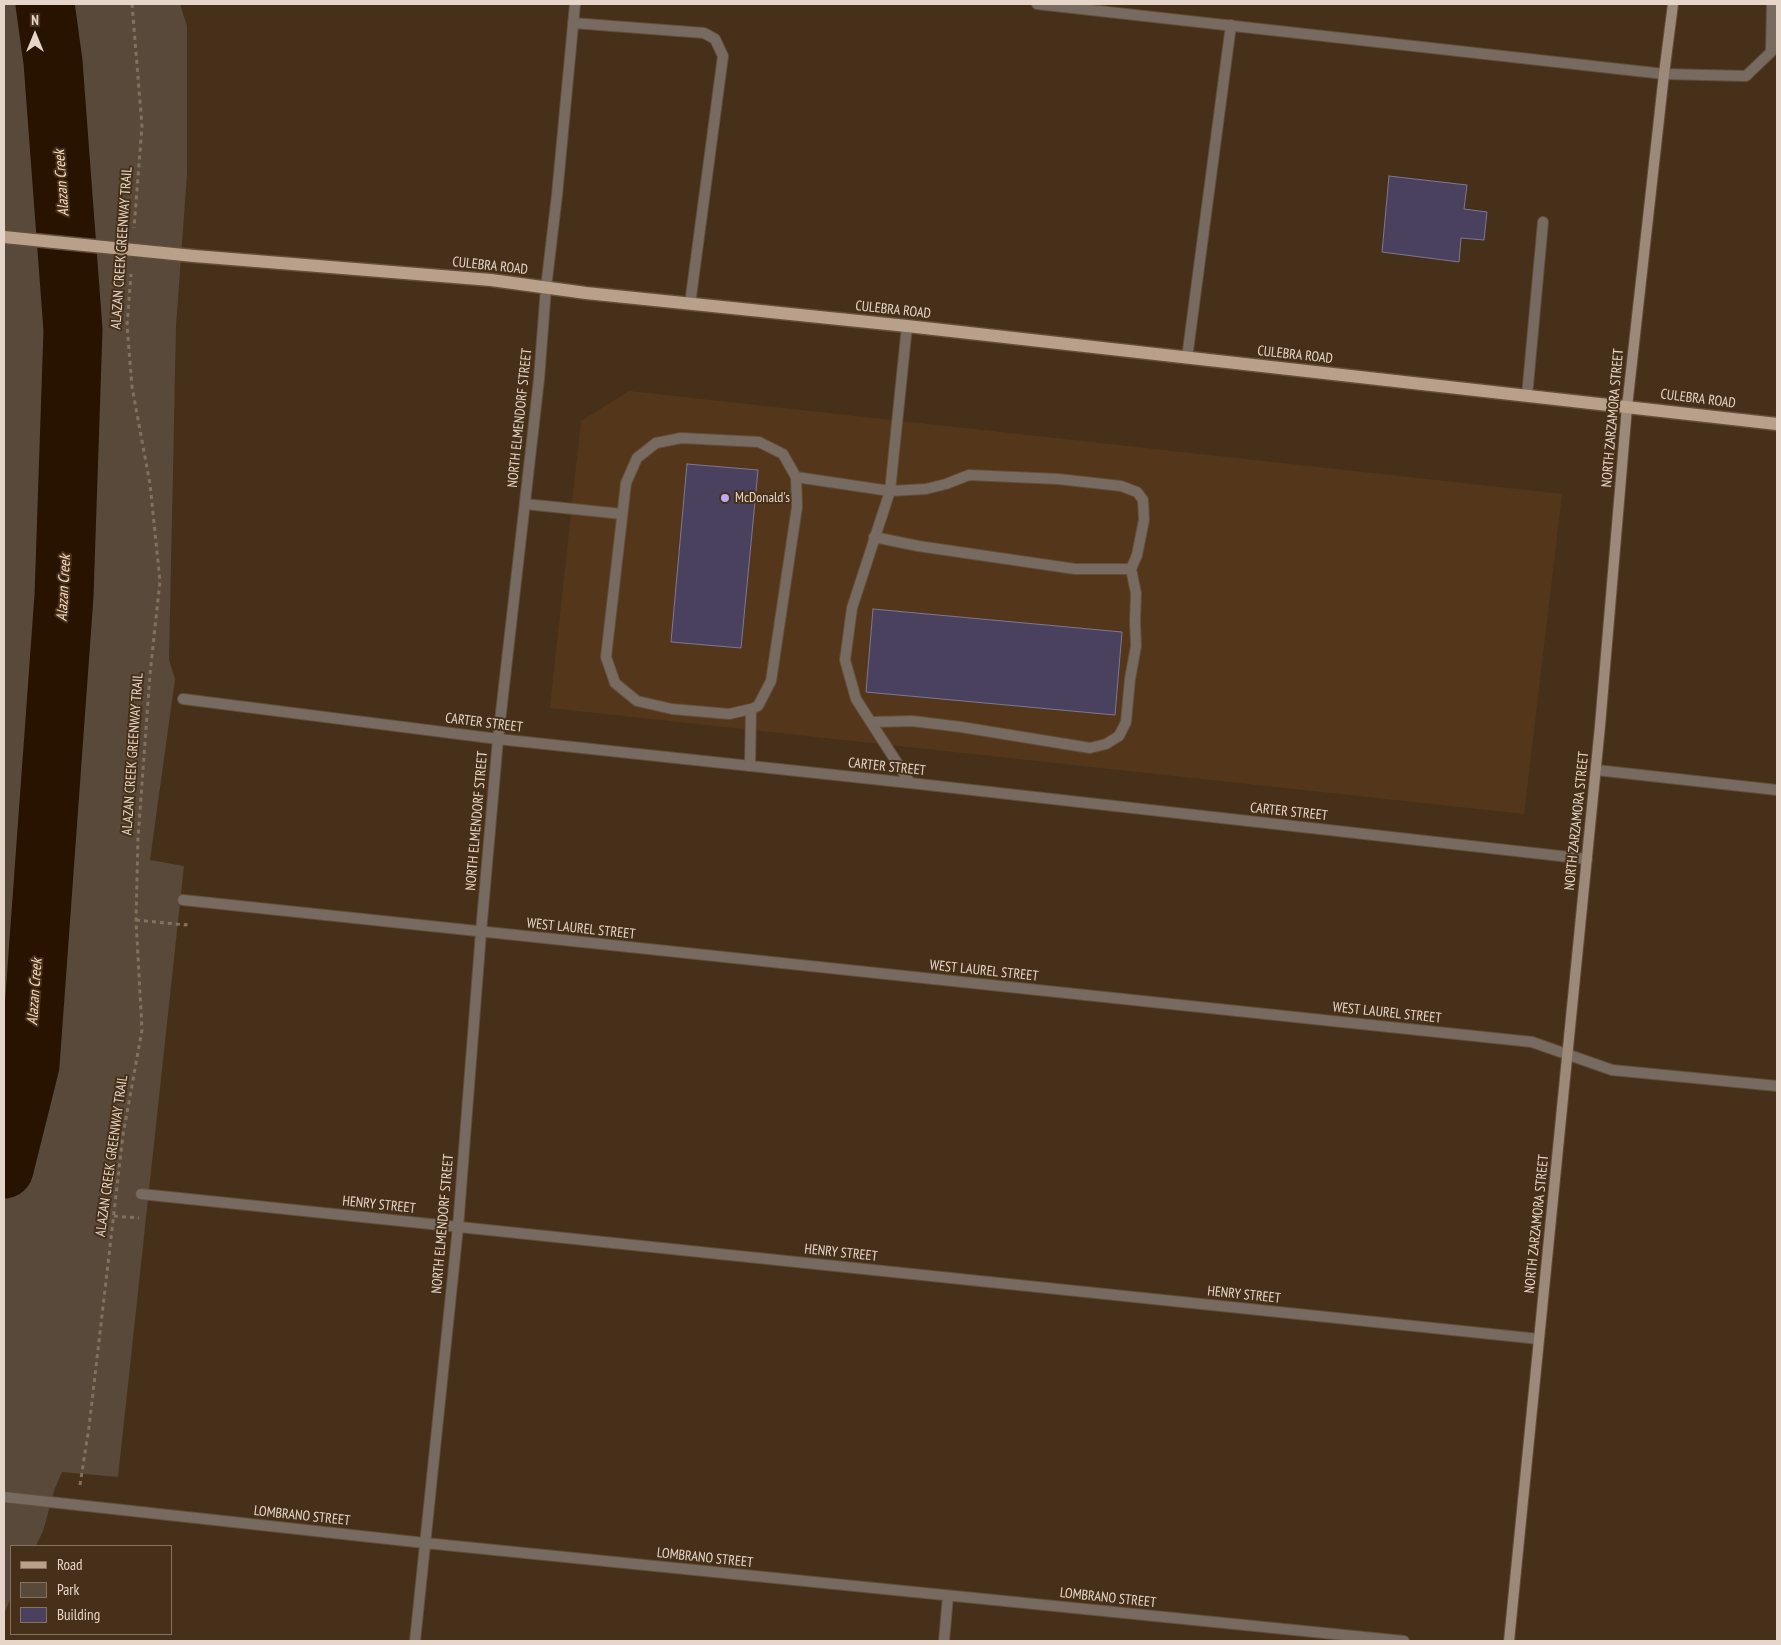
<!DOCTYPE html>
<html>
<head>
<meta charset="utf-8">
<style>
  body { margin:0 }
  #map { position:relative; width:1781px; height:1645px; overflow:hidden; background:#473019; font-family:"PT Sans Narrow",sans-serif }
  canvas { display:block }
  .frame { position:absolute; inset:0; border:5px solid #e5d6c9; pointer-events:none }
  .legend { position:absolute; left:10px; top:1545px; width:162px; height:90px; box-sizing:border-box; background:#473019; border:1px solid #86725f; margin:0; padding:6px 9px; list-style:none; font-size:15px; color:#e5d6c9 }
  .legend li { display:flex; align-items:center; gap:10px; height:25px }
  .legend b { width:25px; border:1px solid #86725f }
  .north { position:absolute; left:10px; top:10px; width:50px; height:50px; -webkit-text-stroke:4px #473019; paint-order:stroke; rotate:0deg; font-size:14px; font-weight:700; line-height:20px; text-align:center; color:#e5d6c9 }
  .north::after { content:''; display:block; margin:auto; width:18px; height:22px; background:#e5d6c9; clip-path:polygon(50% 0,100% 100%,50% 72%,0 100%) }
</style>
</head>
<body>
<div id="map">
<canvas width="1781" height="1645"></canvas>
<div class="frame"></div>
<ul class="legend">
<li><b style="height:6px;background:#b8a08b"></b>Road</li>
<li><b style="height:14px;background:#59493a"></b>Park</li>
<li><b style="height:14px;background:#49415d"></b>Building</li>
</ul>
<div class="north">N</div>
</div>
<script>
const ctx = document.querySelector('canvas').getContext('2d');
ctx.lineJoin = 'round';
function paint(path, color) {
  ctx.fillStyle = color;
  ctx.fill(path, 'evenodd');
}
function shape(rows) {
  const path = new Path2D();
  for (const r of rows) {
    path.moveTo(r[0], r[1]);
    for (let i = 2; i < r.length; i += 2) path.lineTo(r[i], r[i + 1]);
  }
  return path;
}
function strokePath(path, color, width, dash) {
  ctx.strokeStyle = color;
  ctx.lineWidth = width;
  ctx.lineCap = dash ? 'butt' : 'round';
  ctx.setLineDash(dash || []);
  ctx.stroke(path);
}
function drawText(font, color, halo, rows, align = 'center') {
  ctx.font = font + ' "PT Sans Narrow",sans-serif';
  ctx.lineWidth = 4;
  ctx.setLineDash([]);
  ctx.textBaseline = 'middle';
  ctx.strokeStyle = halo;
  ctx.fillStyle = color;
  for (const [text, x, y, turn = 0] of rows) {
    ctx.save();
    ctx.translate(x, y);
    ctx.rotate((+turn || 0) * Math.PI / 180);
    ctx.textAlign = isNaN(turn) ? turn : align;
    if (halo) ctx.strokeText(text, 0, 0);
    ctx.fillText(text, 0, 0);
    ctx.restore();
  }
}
paint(shape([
  [629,391,1562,494,1524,814,550,708,581,421]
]), '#54371b');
paint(shape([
  [4,4,180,4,187,26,187,174,176,326,169,660,175,679,150,860,184,866,118,1477,62,1472,55,1488,43,1531,36,1546,11,1546,11,1598,4,1614]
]), '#59493a');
strokePath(shape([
  [4,1169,30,1065,64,596,73,330,53,62,45,4]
]), '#281300', 59);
const building = shape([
  [1389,176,1467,185,1464,209,1487,212,1484,240,1461,238,1459,262,1382,252,1389,176],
  [687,464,758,470,741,648,671,642,687,464],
  [873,609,1122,632,1115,715,866,692,873,609]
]);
paint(building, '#49415d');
strokePath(building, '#7e7695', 1);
const lane = shape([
  [1037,4,1664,74,1746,76,1771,52,1772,4],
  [573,23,704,33,715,39,723,56,690,304],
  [907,326,890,491,852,608,845,660,856,699,910,783],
  [1187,358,1231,25],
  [1527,396,1543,222],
  [681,438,759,442,783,454,796,477,797,507,771,681,758,706,751,709,729,714,672,709,637,701,615,683,606,657,626,483,637,458,656,443,681,438],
  [796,477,890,491,926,489,946,484,969,475,1058,479,1121,486,1137,492,1143,500,1144,520,1137,555,1131,569,1075,569,918,546,874,537],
  [525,504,622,514],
  [872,722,912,721,961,727,1090,748,1106,744,1119,736,1126,722,1130,679,1136,646,1135,621,1136,593,1131,569],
  [750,766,751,709],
  [1596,770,1777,790]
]);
const street = shape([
  [183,699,498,739,910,783,1587,859],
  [183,900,1532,1042,1612,1070,1777,1086],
  [141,1194,1539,1339],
  [4,1497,425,1543,1404,1641],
  [415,1641,458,1227,481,932,498,739,539,379,546,288,557,195,575,4],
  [944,1641,948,1596]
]);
const secondary = shape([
  [1509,1641,1600,726,1627,407,1664,74,1673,4]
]);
const primary = shape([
  [194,256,491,280,586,293,907,326,1777,424]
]);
strokePath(lane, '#634e39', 12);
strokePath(street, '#634e39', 12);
strokePath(secondary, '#634e39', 12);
strokePath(primary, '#634e39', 15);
strokePath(shape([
  [132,4,142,126,134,228],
  [136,920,186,925,187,922],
  [114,1216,139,1218],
  [80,1485,89,1427,123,1135,142,1030,136,920,138,838,150,674,160,581,150,484,132,387,127,325,131,274]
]), '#84705c', 3, [4, 4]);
strokePath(lane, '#776b61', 10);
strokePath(street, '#776b61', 10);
strokePath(secondary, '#9c8979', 10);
strokePath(primary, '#b8a08b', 12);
const primaryBridge = shape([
  [4,237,194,256]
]);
strokePath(primaryBridge, '#634e39', 15, []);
strokePath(primaryBridge, '#b8a08b', 12);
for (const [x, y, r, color] of [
  [725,498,5,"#bfa9f4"]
]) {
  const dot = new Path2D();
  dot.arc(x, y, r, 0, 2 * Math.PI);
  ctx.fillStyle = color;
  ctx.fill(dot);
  strokePath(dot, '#473019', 2);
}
drawText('14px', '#e5d6c9', '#473019', [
  ["ALAZAN CREEK GREENWAY TRAIL",122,248,-86],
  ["CULEBRA ROAD",490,266,6],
  ["CULEBRA ROAD",893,310,6],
  ["CULEBRA ROAD",1295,355,6],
  ["CULEBRA ROAD",1698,399,7],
  ["NORTH ELMENDORF STREET",520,418,-84],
  ["NORTH ZARZAMORA STREET",1613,418,-85],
  ["CARTER STREET",484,723,7],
  ["ALAZAN CREEK GREENWAY TRAIL",133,754,-86],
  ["CARTER STREET",887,767,6],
  ["CARTER STREET",1289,812,6],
  ["NORTH ELMENDORF STREET",477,821,-85],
  ["NORTH ZARZAMORA STREET",1577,821,-84],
  ["WEST LAUREL STREET",581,929,6],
  ["WEST LAUREL STREET",984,971,6],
  ["WEST LAUREL STREET",1387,1013,6],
  ["ALAZAN CREEK GREENWAY TRAIL",112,1156,-82],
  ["HENRY STREET",379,1205,6],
  ["NORTH ELMENDORF STREET",443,1224,-85],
  ["NORTH ZARZAMORA STREET",1537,1224,-84],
  ["HENRY STREET",841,1253,6],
  ["HENRY STREET",1244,1295,6],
  ["LOMBRANO STREET",302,1516,6],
  ["LOMBRANO STREET",705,1558,6],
  ["LOMBRANO STREET",1108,1598,6]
]);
drawText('14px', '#e5d6c9', '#473019', [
  ["McDonald's",735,498]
], 'left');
drawText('italic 15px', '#fbdec4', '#473019', [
  ["Alazan Creek",62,183,-94],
  ["Alazan Creek",64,588,-87],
  ["Alazan Creek",35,992,-86]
]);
</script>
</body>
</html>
